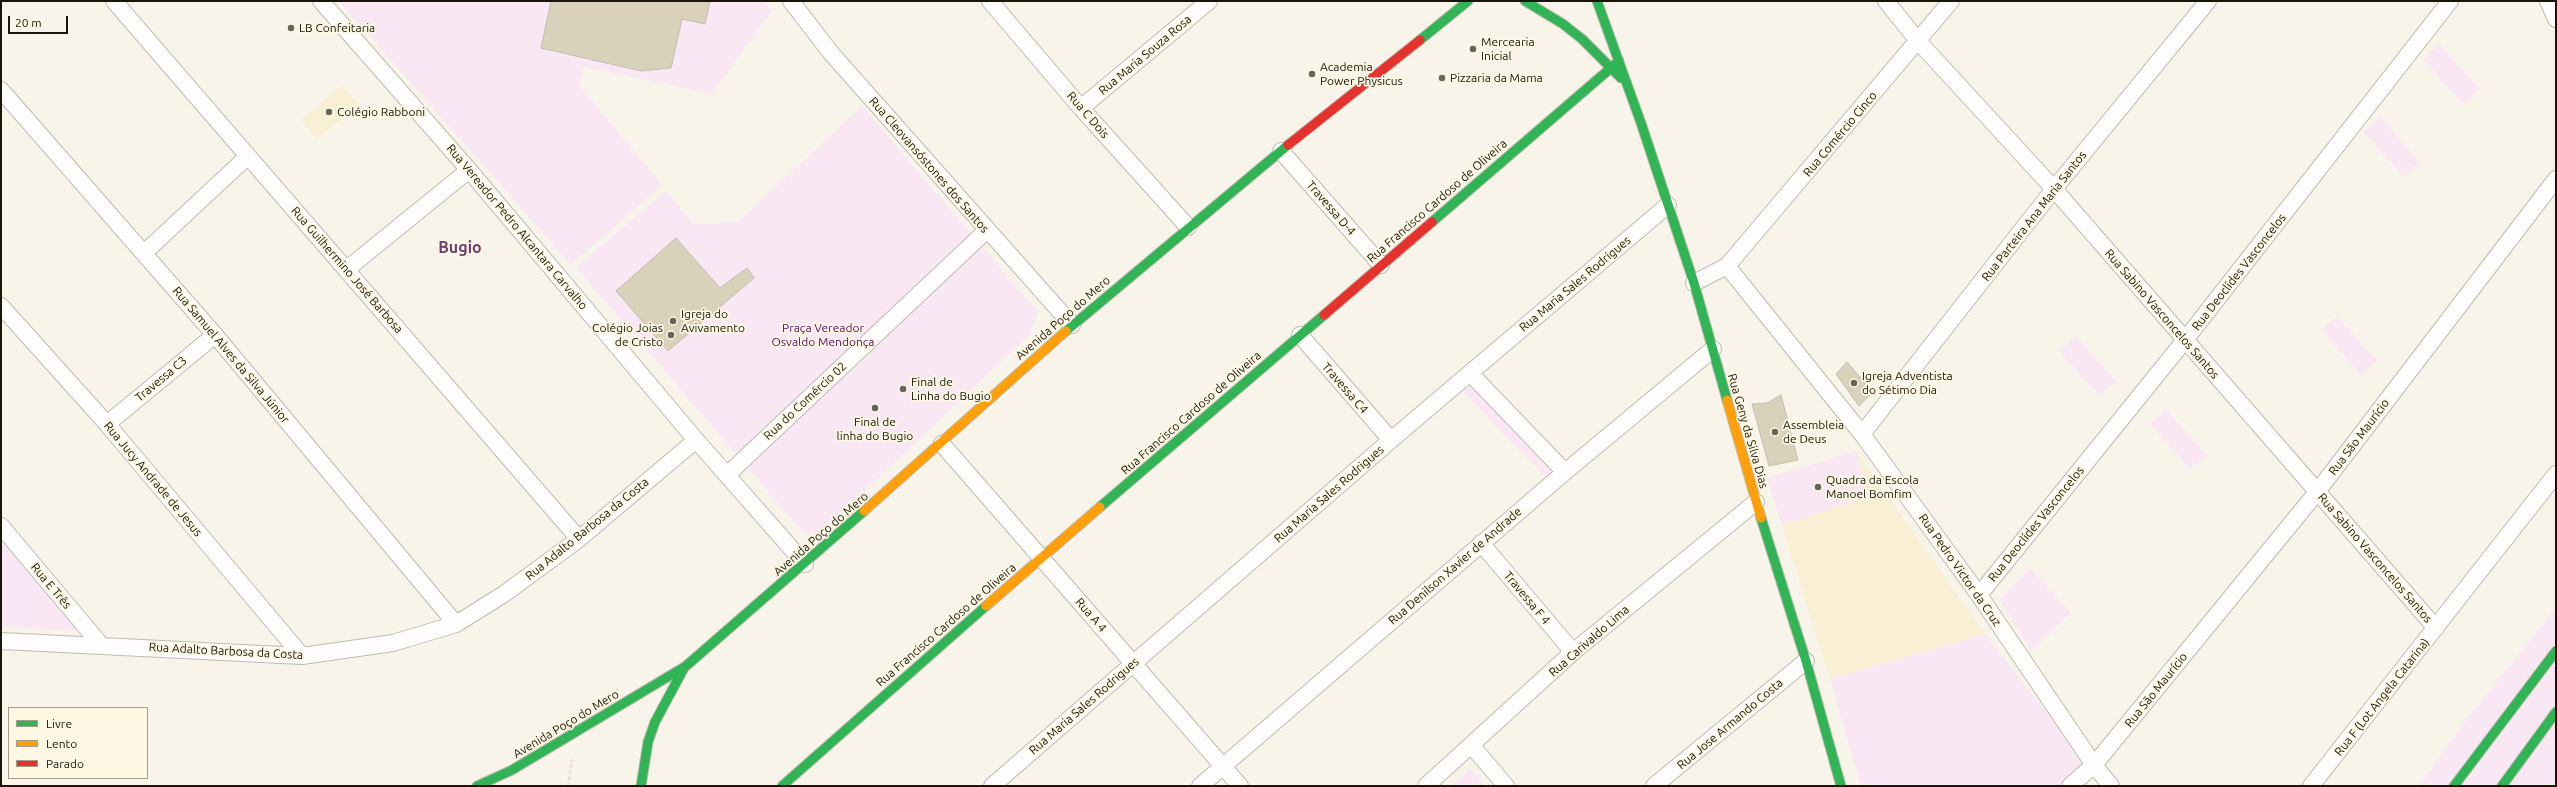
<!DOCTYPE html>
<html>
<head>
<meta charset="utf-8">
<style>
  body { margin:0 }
  #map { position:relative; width:2557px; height:787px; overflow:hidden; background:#f8f4e9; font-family:Ubuntu,sans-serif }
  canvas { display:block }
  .frame { position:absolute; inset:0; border:2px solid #191509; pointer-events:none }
  .legend { position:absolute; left:8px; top:707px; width:140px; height:72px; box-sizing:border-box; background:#fef7e3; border:1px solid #a29d8c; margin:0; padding:5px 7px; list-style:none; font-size:12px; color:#191509 }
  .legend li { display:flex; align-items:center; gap:8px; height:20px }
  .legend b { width:20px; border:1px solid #a29d8c }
  .scale { position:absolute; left:8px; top:16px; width:60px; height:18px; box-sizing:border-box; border:2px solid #191509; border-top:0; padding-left:5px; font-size:12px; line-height:14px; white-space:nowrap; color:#191509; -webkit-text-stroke:3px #fef7e3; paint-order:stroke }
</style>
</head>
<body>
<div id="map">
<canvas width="2557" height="787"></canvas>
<div class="frame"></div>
<ul class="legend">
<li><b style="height:5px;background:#30b455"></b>Livre</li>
<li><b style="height:5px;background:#ff9f0a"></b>Lento</li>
<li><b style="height:5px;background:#e5322d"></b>Parado</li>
</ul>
<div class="scale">20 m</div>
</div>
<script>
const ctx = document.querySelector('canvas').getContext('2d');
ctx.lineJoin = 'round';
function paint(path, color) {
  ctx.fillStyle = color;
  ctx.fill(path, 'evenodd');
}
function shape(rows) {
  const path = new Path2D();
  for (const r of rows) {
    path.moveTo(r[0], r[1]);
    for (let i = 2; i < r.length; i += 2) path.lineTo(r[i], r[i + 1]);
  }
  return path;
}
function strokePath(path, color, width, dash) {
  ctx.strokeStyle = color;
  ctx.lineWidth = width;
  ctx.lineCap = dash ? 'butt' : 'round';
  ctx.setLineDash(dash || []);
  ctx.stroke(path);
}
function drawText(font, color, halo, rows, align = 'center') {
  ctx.font = font + ' Ubuntu,sans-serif';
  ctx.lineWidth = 3.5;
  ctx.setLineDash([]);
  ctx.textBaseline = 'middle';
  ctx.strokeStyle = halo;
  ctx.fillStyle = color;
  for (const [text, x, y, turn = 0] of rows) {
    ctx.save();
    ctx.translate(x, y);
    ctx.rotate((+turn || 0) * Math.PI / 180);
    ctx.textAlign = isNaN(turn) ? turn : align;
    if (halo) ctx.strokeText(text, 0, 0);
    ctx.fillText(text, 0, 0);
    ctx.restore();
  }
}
paint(shape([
  [342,85,358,104,317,139,301,120],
  [1856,451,1985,634,1830,679,1767,478]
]), '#f9efd4');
paint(shape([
  [339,1,764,1,772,10,712,94,584,67,579,85,662,185,571,265],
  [2439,44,2480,89,2463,104,2423,59],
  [862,106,1038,312,1030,334,820,533,804,534,576,267,666,191,694,225,739,221],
  [2380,117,2420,162,2404,177,2363,132],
  [2337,316,2377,361,2361,375,2321,330],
  [2076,336,2116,381,2100,396,2059,351],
  [1471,385,1556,472,1544,476,1464,393],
  [2166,409,2207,455,2190,469,2150,424],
  [1856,451,1869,496,1782,525,1767,478],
  [1,539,82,632,1,626],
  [2030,568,2071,613,2031,651,2000,600],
  [2556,608,2556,786,2419,786,2462,725],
  [1985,634,2094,773,2077,786,1861,786,1830,679],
  [1470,769,1486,786,1450,786]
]), '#f9e8f4');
const building = shape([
  [551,1,710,1,705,24,682,19,671,68,641,71,541,48,551,1],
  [676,238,720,288,747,268,754,278,668,351,616,291,676,238],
  [1847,362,1873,392,1859,406,1836,374,1847,362],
  [1781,395,1798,460,1769,466,1752,404,1767,403,1781,395]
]);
paint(building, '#d9d1b9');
strokePath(building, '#c2beb4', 1);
const street = shape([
  [114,1,579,539],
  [321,1,469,170,696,440,805,564],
  [791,1,831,53,1072,325],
  [990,1,1081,108,1188,227],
  [1886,1,1918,41,2054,189,2436,628],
  [2548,1,2556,19],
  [1,90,215,335,456,624],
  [1081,108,1209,1],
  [1281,151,1381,265],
  [144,253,247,157],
  [1727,266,1862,434,1979,595,2094,765,2111,786],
  [347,269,469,170],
  [1694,283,1727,266,1951,1],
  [1,306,107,424,302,656],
  [1300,335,1391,440],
  [1470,373,1565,472],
  [107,424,215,335],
  [1862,434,2054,189,2208,1],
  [942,444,1240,786],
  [728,474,987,230],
  [1,526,101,645],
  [1481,543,1573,652],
  [1979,595,2185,340,2450,1],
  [1,641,302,656,393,643,456,624,504,594,579,539,696,440],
  [1472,746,1506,786],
  [992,786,1391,440,1668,205],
  [1200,786,1565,472,1713,349],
  [1426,786,1573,652,1756,502],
  [1654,786,1806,661],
  [2070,786,2094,765,2317,492,2556,179],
  [2311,786,2556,474]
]);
const fast = shape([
  [1525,1,1563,24,1582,39,1621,78],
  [1597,1,1641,123,1694,283,1727,400],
  [1420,40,1468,1],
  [1432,222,1619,61],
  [1066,331,1288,145],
  [1100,507,1324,315],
  [1761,518,1806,661,1841,786],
  [477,786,512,770,686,666,864,511],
  [641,786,648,742,655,722,684,668],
  [782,786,986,606],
  [2454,786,2556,651],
  [2502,786,2556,712]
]);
const slow = shape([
  [1727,400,1761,518],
  [864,511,1066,331],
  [986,606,1100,507]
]);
const jam = shape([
  [1288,145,1420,40],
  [1324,315,1432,222]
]);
strokePath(street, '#bfbbb0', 18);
strokePath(fast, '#bfbbb0', 11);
strokePath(slow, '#bfbbb0', 11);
strokePath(jam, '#bfbbb0', 11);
strokePath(shape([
  [568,786,572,759]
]), '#e4e2de', 2.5, [4, 2]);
strokePath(street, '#fefdfc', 16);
strokePath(fast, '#30b455', 9);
strokePath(slow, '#ff9f0a', 9);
strokePath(jam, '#e5322d', 9);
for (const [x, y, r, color] of [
  [291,28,4,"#676357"],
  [1473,49,4,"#676357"],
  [1312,74,4,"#676357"],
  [1442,78,4,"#676357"],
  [329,112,4,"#676357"],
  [673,321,4,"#676357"],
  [671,335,4,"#676357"],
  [1854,383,4,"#676357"],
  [903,389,4,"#676357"],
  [875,408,4,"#676357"],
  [1775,432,4,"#676357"],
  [1818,487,4,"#676357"]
]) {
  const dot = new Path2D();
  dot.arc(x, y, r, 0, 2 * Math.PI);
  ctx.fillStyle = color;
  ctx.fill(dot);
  strokePath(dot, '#fef7e3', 1.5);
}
drawText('12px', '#191509', '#fef7e3', [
  ["LB Confeitaria",299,28],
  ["Mercearia",1481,42],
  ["Inicial",1481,56],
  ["Academia",1320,67],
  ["Power Physicus",1320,81],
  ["Pizzaria da Mama",1450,78],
  ["Colégio Rabboni",337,112],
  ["Igreja do",681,314],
  ["Avivamento",681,328],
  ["Colégio Joias",663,328,"right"],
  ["de Cristo",663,342,"right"],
  ["Igreja Adventista",1862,376],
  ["do Sétimo Dia",1862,390],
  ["Final de",911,382],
  ["Linha do Bugio",911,396],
  ["Final de",875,422,"center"],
  ["linha do Bugio",875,436,"center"],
  ["Assembleia",1783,425],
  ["de Deus",1783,439],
  ["Quadra da Escola",1826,480],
  ["Manoel Bomfim",1826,494]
], 'left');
drawText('12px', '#191509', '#fef7e3', [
  ["Rua Maria Souza Rosa",1145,55,-40],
  ["Rua C Dois",1088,115,49],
  ["Rua Comércio Cinco",1840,134,-50],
  ["Rua Cleovansóstones dos Santos",929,165,49],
  ["Rua Francisco Cardoso de Oliveira",1437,201,-41],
  ["Travessa D-4",1331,208,49],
  ["Rua Parteira Ana Maria Santos",2034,216,-52],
  ["Rua Vereador Pedro Alcantara Carvalho",517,227,50],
  ["Rua Guilhermino José Barbosa",347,270,49],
  ["Rua Deoclídes Vasconcelos",2239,272,-52],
  ["Rua Maria Sales Rodrigues",1575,284,-40],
  ["Rua Sabino Vasconcelos Santos",2162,314,49],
  ["Avenida Poço do Mero",1063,318,-41],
  ["Rua Samuel Alves da Silva Júnior",231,355,50],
  ["Travessa C3",161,379,-40],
  ["Travessa C4",1345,388,49],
  ["Rua do Comércio 02",805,401,-43],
  ["Rua Francisco Cardoso de Oliveira",1191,413,-41],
  ["Rua Geny da Silva Dias",1748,431,74],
  ["Rua São Maurício",2359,437,-53],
  ["Rua Jucy Andrade de Jesus",153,479,50],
  ["Rua Maria Sales Rodrigues",1329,494,-41],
  ["Rua Deoclídes Vasconcelos",2036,524,-51],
  ["Rua Adalto Barbosa da Costa",587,529,-39],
  ["Avenida Poço do Mero",821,534,-41],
  ["Rua Sabino Vasconcelos Santos",2375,558,49],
  ["Rua Denilson Xavier de Andrade",1455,566,-41],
  ["Rua Pedro Victor da Cruz",1960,570,55],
  ["Rua E Três",51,586,50],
  ["Travessa F 4",1527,598,50],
  ["Rua A 4",1091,615,49],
  ["Rua Francisco Cardoso de Oliveira",946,625,-41],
  ["Rua Carivaldo Lima",1589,641,-41],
  ["Rua Adalto Barbosa da Costa",226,651,3],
  ["Rua São Maurício",2156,690,-51],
  ["Rua F (Lot Angela Catarina)",2382,697,-52],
  ["Rua Maria Sales Rodrigues",1084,706,-41],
  ["Avenida Poço do Mero",566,724,-31],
  ["Rua Jose Armando Costa",1730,724,-40]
]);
drawText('12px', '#590764', '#fef7e3', [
  ["Praça Vereador",823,328],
  ["Osvaldo Mendonça",823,342]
]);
drawText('bold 16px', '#6c3e73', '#fef7e3', [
  ["Bugio",460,248]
]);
</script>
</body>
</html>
